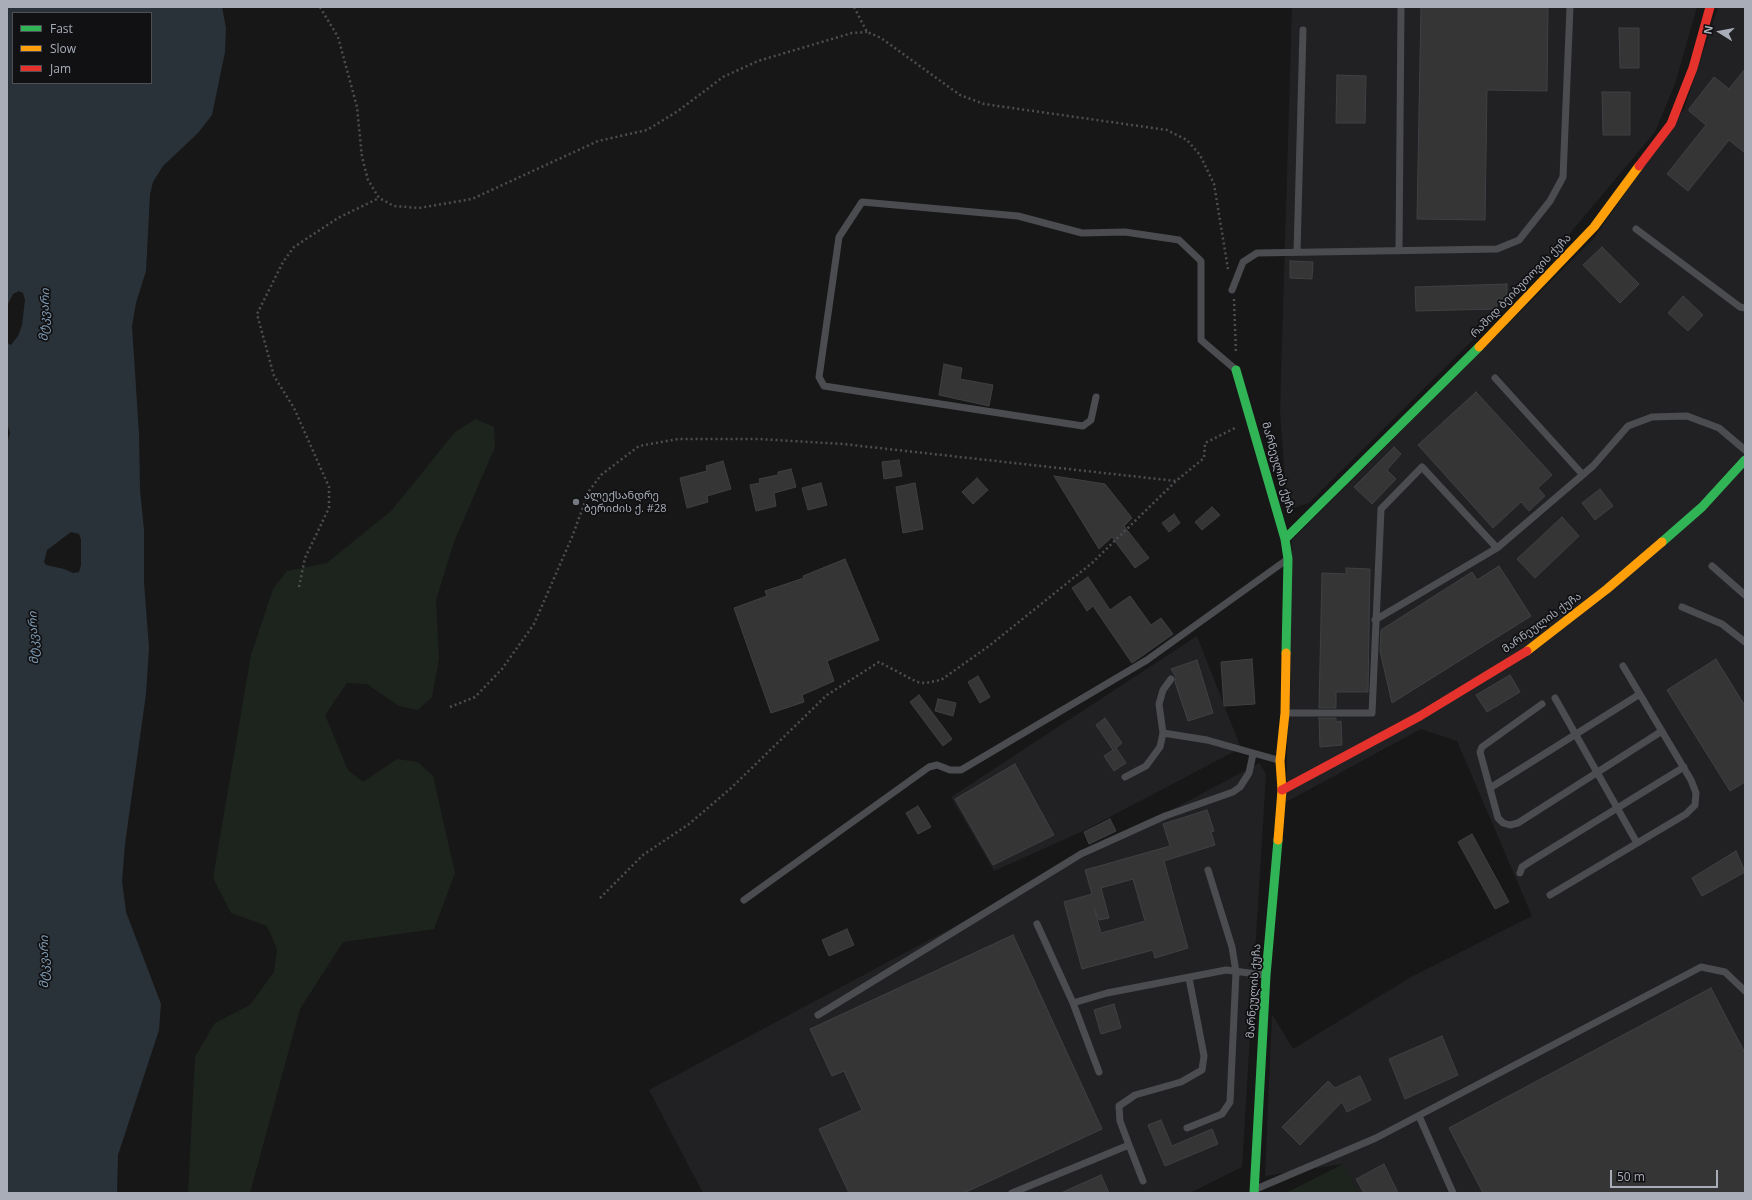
<!DOCTYPE html>
<html>
<head>
<meta charset="utf-8">
<style>
  body { margin:0 }
  #map { position:relative; width:1752px; height:1200px; overflow:hidden; background:#171717; font-family:"Open Sans",sans-serif }
  canvas { display:block }
  .frame { position:absolute; inset:0; border:8px solid #a8adb8; pointer-events:none }
  .legend { position:absolute; left:12px; top:12px; width:140px; height:72px; box-sizing:border-box; background:#111113; border:1px solid #4d4f55; margin:0; padding:5px 7px; list-style:none; font-size:12px; color:#a8adb8 }
  .legend li { display:flex; align-items:center; gap:8px; height:20px }
  .legend b { width:20px; border:1px solid #4d4f55 }
  .north { position:absolute; left:1700px; top:12px; width:40px; height:40px; -webkit-text-stroke:3px #111113; paint-order:stroke; rotate:281deg; font-size:11px; font-weight:700; line-height:16px; text-align:center; color:#a8adb8 }
  .north::after { content:''; display:block; margin:auto; width:14px; height:18px; background:#a8adb8; clip-path:polygon(50% 0,100% 100%,50% 72%,0 100%) }
  .scale { position:absolute; left:1610px; top:1170px; width:108px; height:18px; box-sizing:border-box; border:2px solid #a8adb8; border-top:0; padding-left:5px; font-size:12px; line-height:14px; white-space:nowrap; color:#a8adb8; -webkit-text-stroke:3px #111113; paint-order:stroke }
</style>
</head>
<body>
<div id="map">
<canvas width="1752" height="1200"></canvas>
<div class="frame"></div>
<ul class="legend">
<li><b style="height:5px;background:#30b455"></b>Fast</li>
<li><b style="height:5px;background:#ff9f0a"></b>Slow</li>
<li><b style="height:5px;background:#e5322d"></b>Jam</li>
</ul>
<div class="north">N</div>
<div class="scale">50 m</div>
</div>
<script>
const ctx = document.querySelector('canvas').getContext('2d');
ctx.lineJoin = 'round';
function paint(path, color) {
  ctx.fillStyle = color;
  ctx.fill(path, 'evenodd');
}
function shape(rows) {
  const path = new Path2D();
  for (const r of rows) {
    path.moveTo(r[0], r[1]);
    for (let i = 2; i < r.length; i += 2) path.lineTo(r[i], r[i + 1]);
  }
  return path;
}
function strokePath(path, color, width, dash) {
  ctx.strokeStyle = color;
  ctx.lineWidth = width;
  ctx.lineCap = dash ? 'butt' : 'round';
  ctx.setLineDash(dash || []);
  ctx.stroke(path);
}
function drawText(font, color, halo, rows, align = 'center') {
  ctx.font = font + ' "Open Sans","Noto Sans Georgian",sans-serif';
  ctx.lineWidth = 3.5;
  ctx.setLineDash([]);
  ctx.textBaseline = 'middle';
  ctx.strokeStyle = halo;
  ctx.fillStyle = color;
  for (const [text, x, y, turn = 0] of rows) {
    ctx.save();
    ctx.translate(x, y);
    ctx.rotate((+turn || 0) * Math.PI / 180);
    ctx.textAlign = isNaN(turn) ? turn : align;
    if (halo) ctx.strokeText(text, 0, 0);
    ctx.fillText(text, 0, 0);
    ctx.restore();
  }
}
paint(shape([
  [1292,7,1697,7,1675,84,1655,132,1518,295,1309,503,1287,510,1280,411],
  [1718,7,1745,7,1745,1193,1359,1193,1343,1164,1265,1176,1272,1014,1293,1049,1411,977,1532,916,1457,741,1421,729,1286,802,1292,540,1594,238,1684,109],
  [1197,636,1241,748,1085,830,994,871,951,797],
  [1259,763,1266,774,1242,1167,1190,1193,703,1193,649,1090]
]), '#212123');
paint(shape([
  [476,419,494,427,495,447,454,542,436,600,439,659,432,697,418,710,399,706,367,684,347,683,325,715,348,770,363,782,397,759,418,762,433,776,455,873,434,929,343,942,300,1009,250,1193,188,1193,195,1057,215,1023,250,1005,274,972,277,949,267,926,231,913,213,878,251,655,273,589,287,571,327,563,392,510,455,432],
  [1343,1164,1359,1193,1286,1193]
]), '#1d241e');
paint(shape([
  [7,7,222,7,226,28,225,52,212,115,198,133,163,166,153,182,150,194,146,271,136,303,132,326,139,434,140,490,144,530,144,582,149,648,146,694,125,844,122,881,126,912,161,1004,159,1030,118,1155,117,1193,7,1193,7,444,10,433,7,423,7,343,11,345,18,336,22,325,25,300,23,293,19,291,13,294,7,306],
  [13,13,151,13,151,83,13,83],
  [71,532,79,534,81,539,81,565,79,572,73,573,64,569,46,565,44,562,47,550]
]), '#2a3239');
const building = shape([
  [1421,7,1548,7,1547,91,1487,90,1485,220,1417,219,1421,7],
  [1619,28,1639,28,1639,68,1620,68,1619,28],
  [1745,69,1745,153,1729,140,1688,191,1667,174,1706,125,1689,111,1689,109,1714,77,1729,89,1745,69],
  [1337,75,1366,76,1365,123,1336,123,1337,75],
  [1602,92,1630,92,1630,135,1603,135,1602,92],
  [1602,247,1639,284,1620,303,1583,265,1602,247],
  [1290,261,1313,262,1312,279,1290,278,1290,261],
  [1507,284,1507,299,1497,299,1497,309,1416,311,1415,287,1507,284],
  [1683,296,1703,315,1688,331,1668,313,1683,296],
  [944,364,962,368,960,379,993,385,989,406,939,395,944,364],
  [1476,392,1552,475,1538,488,1545,496,1529,511,1521,502,1493,528,1418,445,1476,392],
  [1394,447,1401,454,1387,470,1396,479,1372,504,1354,487,1394,447],
  [899,460,902,476,884,479,882,462,899,460],
  [723,461,731,489,707,496,708,502,687,508,680,478,707,471,706,466,723,461],
  [791,469,796,487,774,493,776,506,756,511,750,485,760,483,759,479,778,475,778,472,791,469],
  [1054,476,1105,484,1132,518,1124,526,1149,558,1135,568,1112,537,1099,549,1054,476],
  [977,478,988,490,973,504,962,492,977,478],
  [821,483,827,505,808,510,802,488,821,483],
  [915,483,923,529,903,533,896,487,915,483],
  [1600,489,1613,506,1595,520,1582,503,1600,489],
  [1212,507,1220,515,1202,530,1195,522,1212,507],
  [1174,514,1180,523,1169,532,1162,523,1174,514],
  [1562,517,1579,536,1535,578,1517,559,1562,517],
  [845,559,879,640,827,661,834,681,802,695,804,702,771,713,734,608,767,596,765,591,804,578,803,576,845,559],
  [1499,566,1531,616,1392,703,1380,651,1381,630,1472,572,1477,580,1499,566],
  [1346,568,1370,569,1368,692,1336,692,1336,708,1319,708,1322,573,1346,574,1346,568],
  [1088,577,1110,610,1130,596,1151,625,1161,618,1173,634,1132,663,1093,606,1087,611,1072,588,1088,577],
  [1252,659,1255,704,1224,706,1221,662,1252,659],
  [1716,659,1745,706,1745,782,1730,791,1667,690,1716,659],
  [1197,660,1213,713,1188,721,1175,682,1176,677,1171,669,1197,660],
  [1510,675,1520,692,1487,712,1476,695,1510,675],
  [978,676,990,697,980,703,968,682,978,676],
  [919,695,952,739,943,746,910,702,919,695],
  [938,699,956,703,953,716,935,711,938,699],
  [1105,718,1122,743,1116,748,1126,763,1114,771,1104,756,1113,750,1096,725,1105,718],
  [1319,718,1336,718,1336,722,1341,721,1342,745,1320,747,1319,718],
  [1015,764,1054,835,993,865,955,799,1015,764],
  [918,806,931,827,918,834,906,813,918,806],
  [1207,810,1214,831,1211,832,1215,845,1164,861,1188,948,1155,958,1153,950,1082,969,1064,902,1092,894,1085,870,1170,846,1163,824,1207,810],
  [1133,879,1145,921,1101,933,1094,908,1099,920,1109,918,1101,888,1133,879],
  [1110,819,1116,831,1089,844,1084,832,1110,819],
  [1472,834,1509,902,1495,909,1458,842,1472,834],
  [1736,851,1745,872,1702,896,1692,878,1736,851],
  [847,929,854,945,829,956,822,940,847,929],
  [1013,935,1102,1129,964,1193,849,1193,819,1129,862,1110,844,1071,832,1076,810,1029,1013,935],
  [1711,988,1745,1053,1745,1193,1483,1193,1449,1128,1711,988],
  [1114,1004,1121,1028,1101,1034,1094,1010,1114,1004],
  [1442,1036,1458,1075,1405,1099,1389,1059,1442,1036],
  [1360,1076,1371,1100,1347,1112,1342,1102,1300,1145,1282,1127,1328,1081,1335,1088,1360,1076],
  [1161,1120,1172,1146,1212,1129,1218,1144,1165,1166,1148,1125,1161,1120],
  [1384,1164,1398,1193,1364,1193,1356,1179,1384,1164],
  [1101,1175,1109,1193,1061,1193,1101,1175]
]);
paint(building, '#353536');
strokePath(building, '#3f4043', 1);
strokePath(shape([
  [320,7,338,37,357,107,362,157,368,180,379,198,394,206,419,208,472,199,598,141,647,130,678,111,723,77,758,61,852,33,867,32],
  [854,7,867,32,881,38,960,95,984,104,1167,130,1187,140,1200,155,1214,184,1228,269],
  [1234,299,1236,354],
  [299,587,305,558,329,508,329,487,294,408,274,376,257,314,283,262,294,247,338,218,379,198],
  [450,707,475,697,502,669,534,624,572,537,589,491,601,475,639,446,678,439,759,439,843,444,1176,481],
  [600,898,643,855,689,824,730,789,827,695,879,662,917,682,925,683,941,680,989,646,1092,563,1176,481,1204,458,1205,443,1235,428]
]), '#4d4e52', 2.5, [2, 3]);
strokePath(shape([
  [1636,229,1740,307,1745,308],
  [1399,251,1401,7],
  [1297,252,1303,30],
  [1232,290,1243,262,1257,253,1497,249,1519,240,1550,201,1563,177,1570,7],
  [1495,378,1583,475],
  [1096,397,1091,420,1083,426,824,386,819,377,839,237,862,202,1018,216,1082,233,1125,232,1179,240,1201,261,1201,340,1235,369],
  [1712,566,1745,595],
  [1682,607,1722,624,1745,642],
  [1375,620,1497,548,1593,466,1628,426,1652,417,1687,416,1719,428,1745,450],
  [1555,698,1637,843],
  [1542,704,1482,747,1480,752,1498,818,1503,823,1510,825,1518,823,1662,731],
  [1286,713,1372,713,1381,509,1422,467,1497,548],
  [1163,733,1159,704,1163,690,1171,679],
  [1125,777,1146,766,1160,747,1163,733,1207,740,1278,760],
  [1490,788,1640,694],
  [1520,873,1522,867,1528,863,1684,767],
  [1550,895,1686,814,1695,805,1696,793,1691,780,1623,666],
  [744,900,929,767,937,765,950,770,961,770,1147,660,1285,561],
  [1037,924,1073,1003,1099,1072],
  [1073,1003,1107,993,1226,970,1265,975],
  [818,1015,1081,854,1165,816,1233,792,1240,787,1249,773,1253,754],
  [1419,1116,1453,1193],
  [1187,1128,1222,1114,1230,1102,1236,972,1232,947,1208,870],
  [1129,1145,1143,1181],
  [1256,1189,1376,1138,1701,967,1725,972,1745,991],
  [1012,1193,1129,1145,1120,1121,1119,1106,1135,1095,1181,1082,1202,1070,1204,1056,1189,978]
]), '#4b4c50', 7);
strokePath(shape([
  [1236,370,1285,539,1288,559,1286,653],
  [1285,539,1479,347],
  [1662,542,1702,507,1745,460],
  [1254,1193,1266,975,1278,840]
]), '#30b455', 9);
strokePath(shape([
  [1479,347,1594,227,1639,166],
  [1527,651,1607,589,1662,542],
  [1278,840,1282,790,1280,761,1285,713,1286,653]
]), '#ff9f0a', 9);
strokePath(shape([
  [1639,166,1671,124,1693,68,1710,7],
  [1282,790,1420,716,1527,651]
]), '#e5322d', 9);
for (const [x, y, r, color] of [
  [576,502,4,"#757880"]
]) {
  const dot = new Path2D();
  dot.arc(x, y, r, 0, 2 * Math.PI);
  ctx.fillStyle = color;
  ctx.fill(dot);
  strokePath(dot, '#111113', 1.5);
}
drawText('11px', '#a8adb8', '#111113', [
  ["რაშიდ ბეიბუთოვის ქუჩა",1521,286,-46],
  ["მარნეულის ქუჩა",1278,468,74],
  ["მარნეულის ქუჩა",1542,623,-36],
  ["მარნეულის ქუჩა",1254,991,-86]
]);
drawText('11px', '#a8adb8', '#111113', [
  ["ალექსანდრე",584,496],
  ["ბერიძის ქ. #28",584,509]
], 'left');
drawText('italic 12px', '#7f9bb3', '#111113', [
  ["მტკვარი",45,315,-88],
  ["მტკვარი",34,638,-92],
  ["მტკვარი",45,962,-90]
]);
</script>
</body>
</html>
